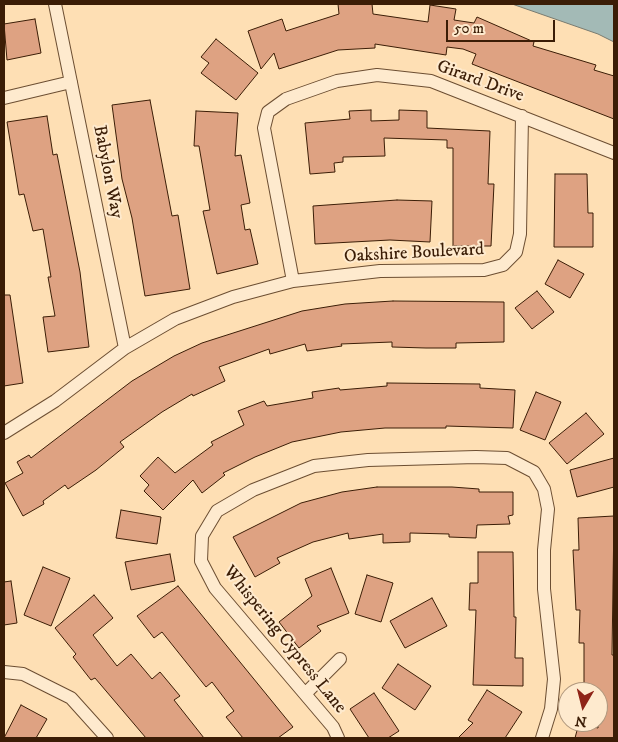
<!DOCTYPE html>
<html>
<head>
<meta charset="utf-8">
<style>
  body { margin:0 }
  #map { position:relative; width:618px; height:742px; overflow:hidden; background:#fedfb4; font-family:"IM FELL DW Pica",serif }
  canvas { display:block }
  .frame { position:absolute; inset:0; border:5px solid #3b1d06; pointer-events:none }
  .north { position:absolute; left:558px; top:682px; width:50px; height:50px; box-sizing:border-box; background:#feeace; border:1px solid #b0987e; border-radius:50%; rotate:188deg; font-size:14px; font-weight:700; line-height:20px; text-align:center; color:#3b1d06 }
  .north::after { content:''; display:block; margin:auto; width:18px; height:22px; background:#8f2418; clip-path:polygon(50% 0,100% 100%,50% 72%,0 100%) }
  .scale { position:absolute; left:446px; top:20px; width:109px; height:22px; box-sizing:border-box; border:2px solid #3b1d06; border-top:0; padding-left:6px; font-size:15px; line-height:18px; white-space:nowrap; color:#3b1d06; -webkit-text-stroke:4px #feeace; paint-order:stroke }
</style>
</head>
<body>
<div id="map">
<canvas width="618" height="742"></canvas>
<div class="frame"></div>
<div class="north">N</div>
<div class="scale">50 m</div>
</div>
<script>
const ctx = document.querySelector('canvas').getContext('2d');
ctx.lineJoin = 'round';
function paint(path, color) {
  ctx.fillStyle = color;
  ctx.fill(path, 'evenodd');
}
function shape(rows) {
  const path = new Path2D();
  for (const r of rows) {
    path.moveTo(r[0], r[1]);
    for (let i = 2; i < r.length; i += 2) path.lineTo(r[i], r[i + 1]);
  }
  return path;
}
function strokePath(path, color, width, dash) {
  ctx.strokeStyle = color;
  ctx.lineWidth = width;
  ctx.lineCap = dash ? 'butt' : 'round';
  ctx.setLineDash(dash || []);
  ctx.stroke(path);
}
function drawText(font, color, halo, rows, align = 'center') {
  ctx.font = font + ' "IM FELL DW Pica",serif';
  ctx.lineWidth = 4;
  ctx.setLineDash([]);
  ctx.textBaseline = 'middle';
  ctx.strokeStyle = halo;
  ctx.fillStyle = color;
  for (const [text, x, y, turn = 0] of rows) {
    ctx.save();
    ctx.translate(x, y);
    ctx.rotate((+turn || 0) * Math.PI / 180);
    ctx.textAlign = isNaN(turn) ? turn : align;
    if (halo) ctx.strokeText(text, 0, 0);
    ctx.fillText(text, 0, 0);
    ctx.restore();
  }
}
const water = shape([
  [512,4,614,4,614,42,598,34,512,4]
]);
paint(water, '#a3bab6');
strokePath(water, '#797b70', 1);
const building = shape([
  [338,4,372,4,373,14,428,22,430,5,456,9,454,20,474,23,477,17,534,42,533,46,596,65,594,70,614,76,614,119,472,64,476,54,463,49,447,47,446,55,375,44,375,48,338,50,279,69,274,53,261,69,248,31,282,19,286,31,339,14,338,4],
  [35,19,41,53,7,60,4,24,35,19],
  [216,39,258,73,236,100,201,73,209,63,201,57,216,39],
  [150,100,172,216,178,215,190,289,145,296,132,218,122,179,112,105,150,100],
  [371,110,371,121,399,120,399,110,427,111,427,128,490,131,488,184,494,184,491,246,453,246,453,148,447,148,447,140,384,138,385,156,343,157,343,162,334,163,335,172,310,174,305,123,350,119,349,111,371,110],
  [196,111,238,113,235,156,241,155,250,203,241,205,245,230,250,229,258,264,217,274,203,211,210,210,199,146,194,146,196,111],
  [47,116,53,155,57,154,80,272,89,347,48,352,43,317,55,316,48,277,51,277,43,229,33,231,24,194,19,195,7,122,47,116],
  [555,174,587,174,588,213,593,213,593,247,554,247,555,174],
  [397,200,432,201,430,242,390,240,315,244,313,206,397,200],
  [558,260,584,274,570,298,545,284,558,260],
  [537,291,554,312,532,329,515,308,537,291],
  [4,295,10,295,23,383,4,386,4,295],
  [393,301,504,302,504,342,456,343,456,348,426,348,392,347,392,342,341,344,342,346,307,351,305,344,270,354,269,349,219,367,225,381,193,396,192,394,162,412,120,442,124,447,96,470,68,489,65,485,43,501,44,504,23,516,5,483,23,473,17,462,29,455,31,458,132,381,174,356,202,343,302,311,345,304,393,301],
  [387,383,480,384,480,388,515,390,513,428,446,426,446,428,385,428,341,432,292,442,255,457,223,473,225,475,202,493,193,480,163,510,144,491,149,485,140,476,158,457,175,473,213,445,211,442,244,425,238,411,264,401,267,406,313,398,312,392,339,388,340,390,387,386,387,383],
  [536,392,561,402,545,440,520,430,536,392],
  [586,413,604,434,567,464,549,443,586,413],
  [614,458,614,487,577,497,570,470,614,458],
  [377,487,452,487,479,489,479,492,513,492,513,515,508,516,510,524,477,525,476,538,449,537,449,534,410,533,410,542,383,543,383,534,349,539,348,533,313,542,277,558,280,563,255,577,233,537,301,503,342,492,377,487],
  [121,510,161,517,157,544,116,538,121,510],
  [614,516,612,655,614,655,614,738,575,738,579,723,598,728,598,692,584,692,584,643,579,643,580,610,576,610,573,550,579,550,578,518,614,516],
  [478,552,513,552,514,617,516,617,515,658,523,658,523,686,473,685,476,610,469,610,470,583,478,583,478,552],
  [170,554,175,581,131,590,125,562,170,554],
  [43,567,70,578,51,626,24,615,43,567],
  [331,568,349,613,317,626,321,631,299,648,279,622,312,596,305,579,331,568],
  [367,575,393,583,381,622,355,614,367,575],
  [11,581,17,623,4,625,4,582,11,581],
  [178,586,293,727,278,738,243,738,226,717,234,711,212,682,206,687,162,632,154,638,137,616,178,586],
  [94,595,113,618,93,635,117,666,131,654,152,679,160,672,180,696,174,700,204,738,146,738,95,678,91,680,73,657,76,654,55,628,94,595],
  [432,598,447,626,405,648,390,621,432,598],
  [398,664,431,686,415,710,382,688,398,664],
  [487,690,522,712,505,738,458,738,473,723,468,720,487,690],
  [374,693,399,731,388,738,369,738,350,709,374,693],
  [21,705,47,719,36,738,4,738,21,705]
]);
paint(building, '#dea282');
strokePath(building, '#3b1d06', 1);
const minor = shape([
  [55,4,125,348],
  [4,98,71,82],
  [293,281,264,128,268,112,286,99,337,81,377,75,431,81,614,153],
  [4,433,55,401,125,348,175,319,233,297,293,281,380,271,484,270,503,265,516,252,520,234,522,116],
  [4,672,23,674,71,698,107,738],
  [306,693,340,659],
  [338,738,333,727,215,588,201,561,202,536,217,511,253,490,314,466,368,460,476,457,507,458,534,472,544,489,548,509,544,550,544,589,554,679,551,709,542,738]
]);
strokePath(minor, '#6c4e32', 14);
strokePath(minor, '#feeace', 12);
drawText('18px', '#3b1d06', '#feeace', [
  ["Girard Drive",480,82,20],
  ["Babylon Way",107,172,79],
  ["Oakshire Boulevard",414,254,-3],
  ["Whispering Cypress Lane",284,640,51]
]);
</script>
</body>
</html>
